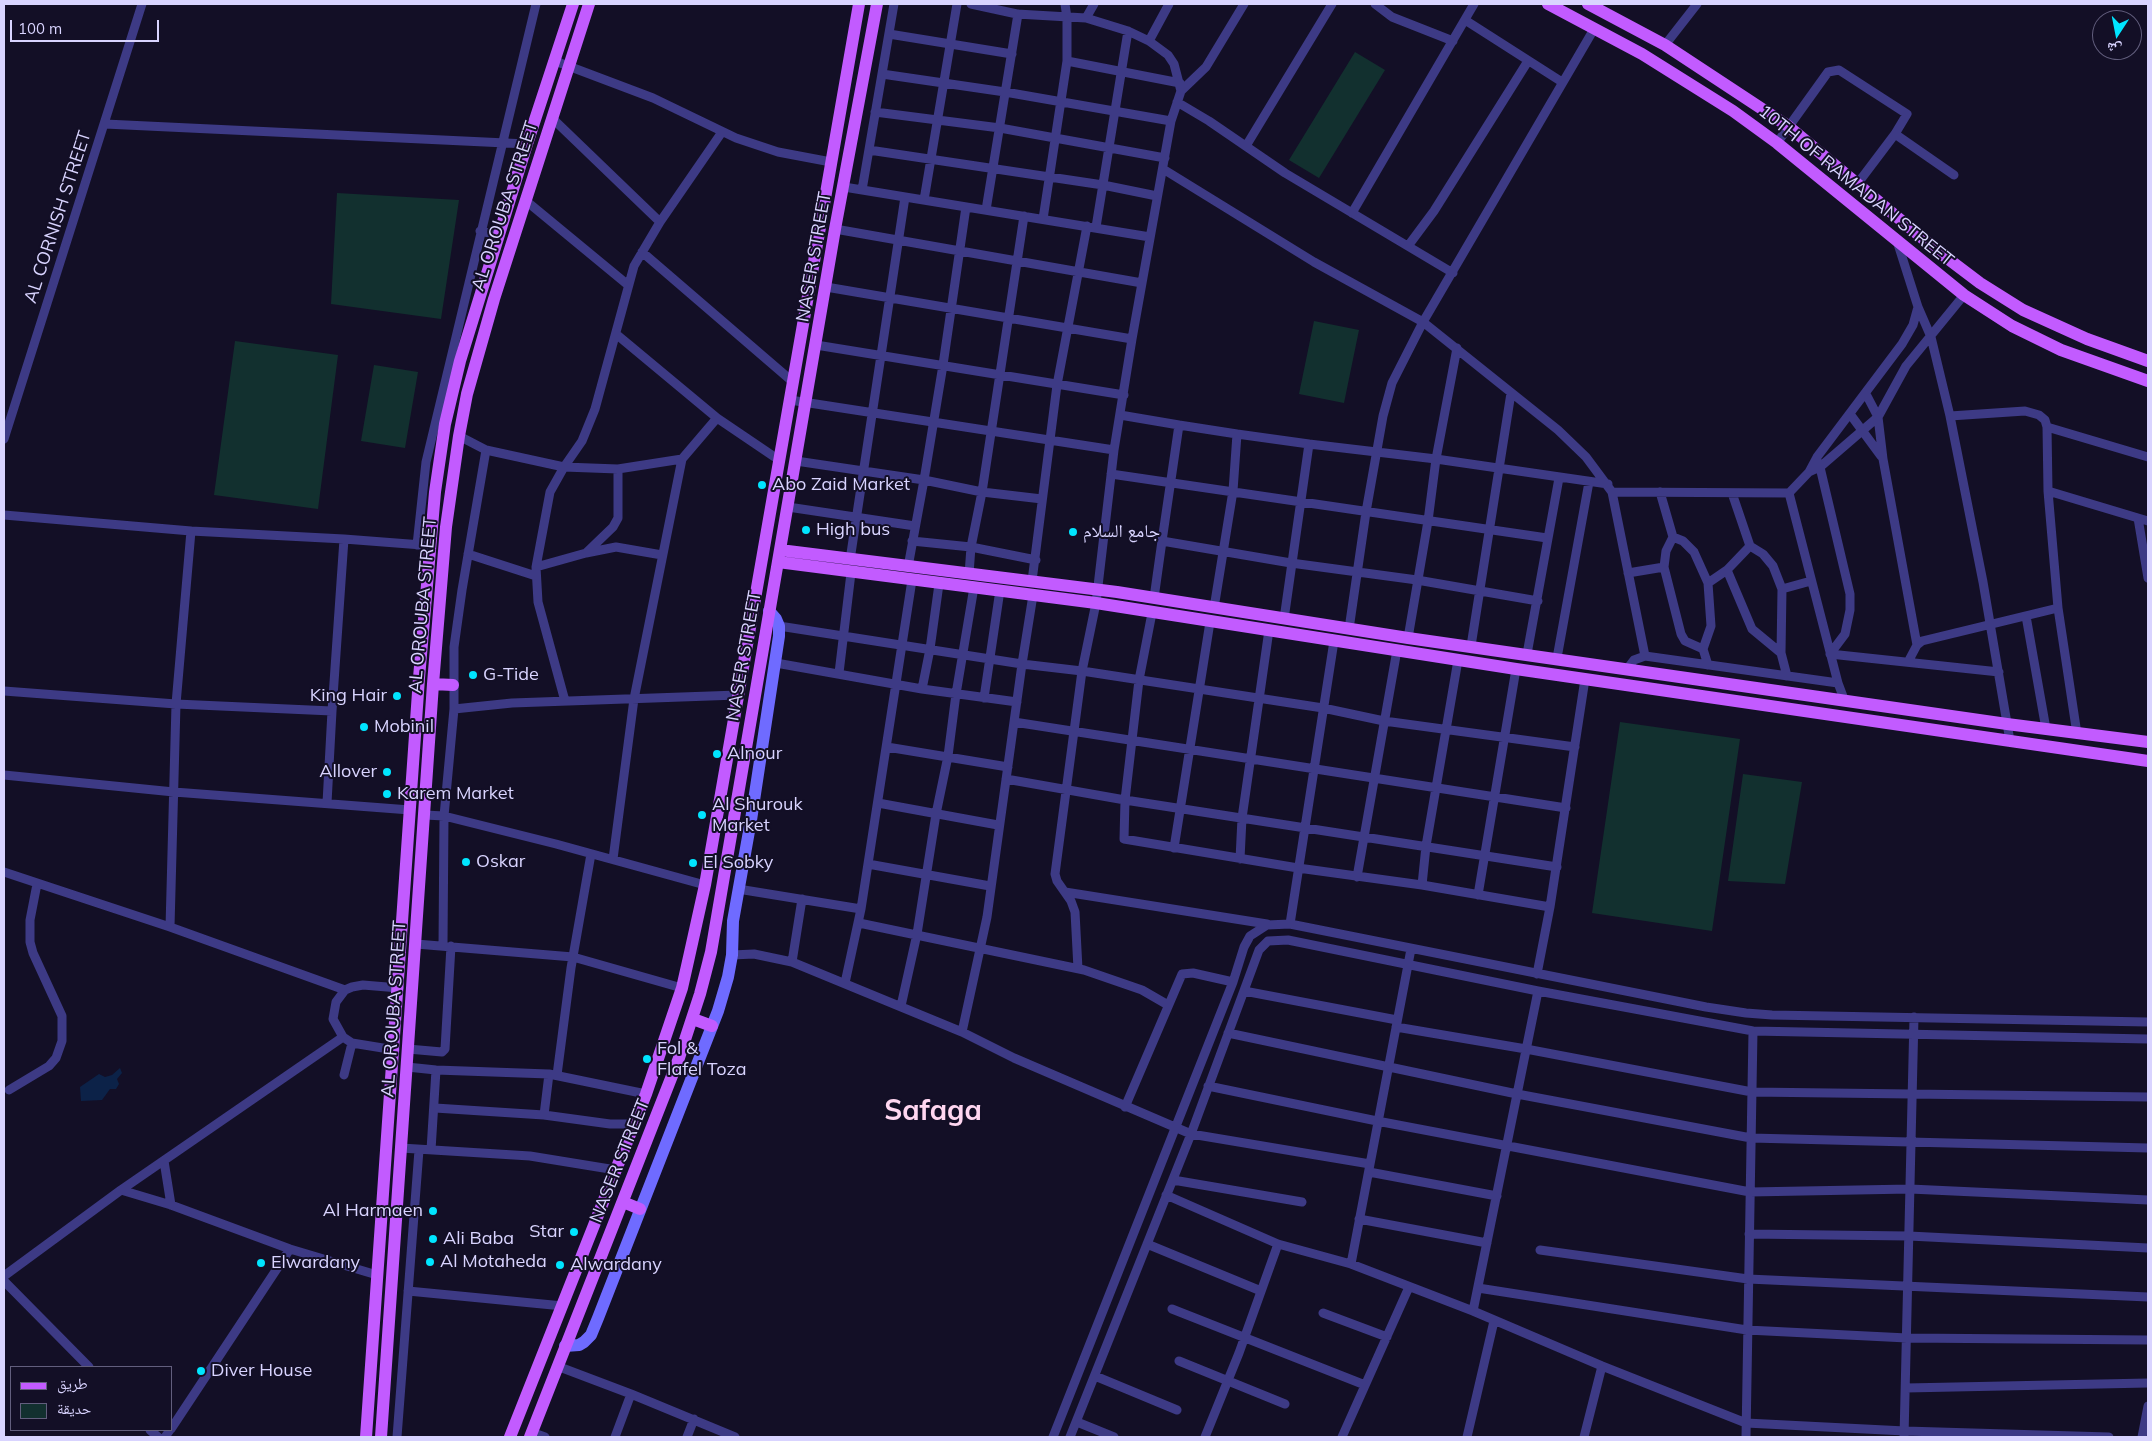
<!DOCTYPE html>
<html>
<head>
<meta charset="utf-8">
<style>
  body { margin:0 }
  #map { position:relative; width:2152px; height:1441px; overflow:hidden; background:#130f26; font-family:Mulish,"Noto Naskh Arabic",sans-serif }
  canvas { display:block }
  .frame { position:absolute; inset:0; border:5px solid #d9d4ff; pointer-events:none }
  .legend { position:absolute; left:10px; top:1366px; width:162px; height:65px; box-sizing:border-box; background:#130f26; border:1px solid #625e7d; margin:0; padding:6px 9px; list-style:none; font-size:15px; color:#d9d4ff }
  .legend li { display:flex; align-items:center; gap:10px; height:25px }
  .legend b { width:25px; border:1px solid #625e7d }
  .north { position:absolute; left:2092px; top:10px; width:50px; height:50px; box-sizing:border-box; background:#130f26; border:1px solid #625e7d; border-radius:50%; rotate:191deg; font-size:14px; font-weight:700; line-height:20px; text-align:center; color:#d9d4ff }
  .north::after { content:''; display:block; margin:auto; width:18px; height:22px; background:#00e5ff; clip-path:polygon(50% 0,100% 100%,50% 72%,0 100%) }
  .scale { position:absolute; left:10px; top:20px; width:149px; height:22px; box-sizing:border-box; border:2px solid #d9d4ff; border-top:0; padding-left:6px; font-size:15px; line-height:18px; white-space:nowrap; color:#d9d4ff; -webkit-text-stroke:4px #130f26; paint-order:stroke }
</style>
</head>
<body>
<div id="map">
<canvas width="2152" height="1441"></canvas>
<div class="frame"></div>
<ul class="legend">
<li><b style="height:6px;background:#c25bff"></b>طريق</li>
<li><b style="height:14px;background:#12302f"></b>حديقة</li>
</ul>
<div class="north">ش</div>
<div class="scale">100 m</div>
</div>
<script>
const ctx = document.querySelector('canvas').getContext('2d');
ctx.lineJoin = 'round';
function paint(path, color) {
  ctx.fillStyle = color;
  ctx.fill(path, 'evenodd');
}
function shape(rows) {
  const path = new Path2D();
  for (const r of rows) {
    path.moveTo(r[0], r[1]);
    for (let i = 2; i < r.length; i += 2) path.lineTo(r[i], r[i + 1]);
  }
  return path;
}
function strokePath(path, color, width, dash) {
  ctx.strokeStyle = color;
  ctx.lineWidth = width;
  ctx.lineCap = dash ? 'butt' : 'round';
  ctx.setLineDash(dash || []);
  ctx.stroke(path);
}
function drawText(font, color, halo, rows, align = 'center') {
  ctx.font = font + ' Mulish,"Noto Naskh Arabic",sans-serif';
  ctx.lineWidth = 4;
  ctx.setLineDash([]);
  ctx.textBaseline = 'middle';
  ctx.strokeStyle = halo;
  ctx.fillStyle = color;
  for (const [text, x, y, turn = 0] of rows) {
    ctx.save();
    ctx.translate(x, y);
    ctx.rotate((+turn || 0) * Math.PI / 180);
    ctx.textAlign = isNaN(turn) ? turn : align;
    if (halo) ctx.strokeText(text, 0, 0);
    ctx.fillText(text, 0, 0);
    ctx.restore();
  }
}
paint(shape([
  [1355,52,1385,70,1319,178,1289,160],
  [337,193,459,200,441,319,331,304],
  [1314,321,1359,330,1344,403,1299,394],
  [235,341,338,355,318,509,214,495],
  [374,365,418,372,405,448,361,441],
  [1620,722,1740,739,1712,931,1592,913],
  [1743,774,1802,782,1785,884,1728,881]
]), '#12302f');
paint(shape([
  [120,1068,122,1073,117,1079,119,1084,116,1089,110,1089,102,1100,81,1101,80,1087,99,1074,105,1077,112,1075]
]), '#0c2248');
strokePath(shape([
  [1375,4,1392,17,1453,41],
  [1086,18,1094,4],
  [1465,20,1562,82],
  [889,34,1012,54],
  [1149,41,1169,4],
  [1665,45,1697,4],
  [555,61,653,98,736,138,778,152,831,162],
  [1067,61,1180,83],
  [882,74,1005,92,1171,121],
  [1181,91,1206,67,1244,4],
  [1177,102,1209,121,1285,173,1453,273],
  [875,112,1000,128,1165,158],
  [552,118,660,222],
  [105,124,527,144],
  [1895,134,1954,175],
  [1777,143,1828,72,1839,70,1907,114,1895,134,1858,183],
  [1246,146,1332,4],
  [869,150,1103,185,1157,196],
  [1163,169,1314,262,1423,322,1558,430,1586,457,1612,492,1645,656,1634,660,1628,668],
  [844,187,1150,237],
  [862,190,894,4],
  [525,200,628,285],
  [924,200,957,4],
  [986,210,1018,14],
  [1352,213,1474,4],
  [1043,219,1067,61,1067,18,1065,4],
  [1096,227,1128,31],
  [835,229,1142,283],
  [480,231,499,235],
  [1897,241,1918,307,1931,337,1950,416,1983,582,2010,741],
  [1408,246,1434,211,1528,61],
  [642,252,793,382],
  [826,287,1132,339],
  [616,334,717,418],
  [816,345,1124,395],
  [1866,394,1878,417,1883,459,1917,645],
  [790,400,1114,450],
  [1850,414,1881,456],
  [1120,415,1179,425],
  [1950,416,2025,411,2039,415,2045,420,2047,427,2048,491,2148,521],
  [2047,427,2148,457],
  [1237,434,1309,444],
  [459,436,486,450,564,467,550,492,536,567,538,602,565,701],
  [4,439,142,4],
  [796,461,924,480,982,492,1042,499],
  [1819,463,1850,594,1850,610,1845,634,1830,654],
  [564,467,582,441,595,409,634,266,660,222,722,132],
  [564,467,618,469,618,518,613,527,586,553,616,547,662,555],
  [618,469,682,459,717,418,779,460],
  [1809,472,1820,467,1878,417,1906,366,1964,295],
  [1111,474,1547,538],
  [2048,491,2058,608,2077,734],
  [1612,492,1789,493,1809,472,1817,457,1902,344,1913,325,1918,307],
  [1660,492,1673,537,1683,541,1694,552,1708,583,1727,570],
  [1732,493,1750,546,1727,570,1752,629,1781,653,1787,676],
  [1789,493,1838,683,1844,699],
  [788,507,915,526],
  [4,515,191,531,344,539,422,545],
  [2138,518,2148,578],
  [1673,537,1666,551,1664,567,1681,634,1685,641,1703,649],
  [912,541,971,547,1036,560],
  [1162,541,1179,425,1237,434,1233,491,1214,608],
  [417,545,426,462,536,4],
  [1750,546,1763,554,1773,566,1782,589,1811,581],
  [468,554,536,576],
  [850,560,905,197],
  [536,567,586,553],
  [908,567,924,480,943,365,966,207],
  [1628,573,1664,567],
  [969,574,971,547,982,492,1024,216],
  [1032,581,1057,385,1087,226],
  [1708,583,1711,626,1703,649,1708,665],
  [1154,598,1162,541,1291,563,1417,580,1538,601],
  [1152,613,1139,680,1125,800,1124,839,1298,868,1422,885,1550,907,1585,679],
  [2026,616,2046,729],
  [1284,619,1309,444,1436,459,1608,484],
  [779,626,1022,664,1033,595],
  [1349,629,1366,512,1383,416,1392,383,1423,322,1594,29],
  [1408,638,1428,521,1436,459,1457,348],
  [1471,646,1511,393],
  [1781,653,1782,589],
  [1527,654,1559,478],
  [1830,654,1999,672],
  [1645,656,1838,683],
  [1557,658,1589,482],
  [1908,662,1917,645,1922,641,2058,608],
  [776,663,922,689,1017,702],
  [839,673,851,573],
  [922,689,930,649,939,584],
  [4,691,176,704,332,711,327,803],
  [984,698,1000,590],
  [454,709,512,703,738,695],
  [332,711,344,539],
  [1014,722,1566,808],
  [887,747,1008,767],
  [4,775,174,792,410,810],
  [1006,779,1125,800,1557,867],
  [878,803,998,825],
  [425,815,444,816,556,844,705,885],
  [1174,848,1210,622],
  [613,859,634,699,682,459],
  [1240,859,1242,818,1269,630],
  [868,864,990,886],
  [4,872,170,927,345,990],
  [1357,877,1397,650],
  [1422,885,1426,846,1458,660],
  [738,889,861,909],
  [1065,892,1267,924],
  [1478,895,1516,669],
  [859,923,1084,970,1142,990,1168,1005],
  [1290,924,1334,641],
  [170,927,176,704,191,531],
  [416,944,573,957,682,988],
  [443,945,444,816,454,709,454,647,462,590,486,450],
  [732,955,754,954,792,962,962,1032,1014,1058,1191,1134,1370,1164],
  [792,962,802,899],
  [1078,969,1075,912,1071,901,1057,881,1055,874,1082,671,1323,708,1384,721,1575,747],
  [1537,974,1550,907],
  [845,983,861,909,912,580],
  [1244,991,1397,1020],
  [901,1006,917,934,936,814,948,756,956,694,974,587],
  [1396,1027,1526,1049,1752,1092,2148,1097],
  [962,1032,987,917,1022,664,1082,671,1096,603,1114,450,1132,339,1171,121,1181,91,1174,64,1168,55,1149,41,1128,31,1086,18,1017,14,971,4],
  [1228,1033,1517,1094,1751,1138,2148,1148],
  [408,1049,442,1052,445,1049,451,946],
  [395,1050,352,1043,343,1037,333,1019,336,1002,345,990,352,987,363,985,399,988],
  [407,1067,436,1070,549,1074,646,1094],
  [344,1075,352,1043],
  [557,1075,571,968,591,854],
  [1208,1086,1377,1121,1750,1192,1910,1189,2148,1200],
  [9,1090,49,1066,56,1058,62,1041,62,1016,33,953,30,942,30,920,37,884],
  [1125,1107,1182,974,1193,973,1233,982],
  [435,1108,544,1115,610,1124,634,1124],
  [544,1115,549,1074],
  [401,1148,530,1156,616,1170],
  [431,1150,436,1070],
  [164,1161,171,1205],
  [1369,1172,1497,1196],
  [1173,1180,1302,1202],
  [121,1190,171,1205,290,1249,377,1275],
  [1166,1195,1278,1244,1351,1264,1473,1311,1602,1366,1746,1423,1905,1431,2109,1437],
  [1359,1219,1487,1243],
  [1749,1234,1909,1236,2148,1248],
  [1147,1244,1261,1291],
  [1540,1250,1748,1279,2148,1297],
  [1351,1264,1411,949],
  [4,1276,121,1190,343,1037],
  [4,1281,89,1367],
  [1478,1288,1747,1330,1907,1338,2148,1340],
  [408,1291,563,1306],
  [1172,1309,1365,1385],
  [1473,1311,1538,991],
  [1323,1313,1387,1337],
  [1179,1361,1285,1404],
  [557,1366,631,1394,735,1437],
  [1095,1376,1177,1410],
  [1906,1388,2148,1383],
  [1077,1422,1114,1437],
  [171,1429,290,1249],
  [150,1430,158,1437],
  [531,1432,545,1437],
  [165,1437,170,1430],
  [397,1437,419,1150],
  [615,1437,631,1394],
  [687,1437,694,1419],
  [1053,1437,1233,982,1244,947,1250,936,1267,925,1290,924,1706,1007,1746,1013,1772,1015,2148,1022],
  [1070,1437,1191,1134,1259,950,1268,941,1288,940,1538,991,1753,1031,2148,1039],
  [1205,1437,1239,1353,1278,1244],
  [1342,1437,1409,1287],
  [1467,1437,1494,1321],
  [1584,1437,1602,1366],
  [1746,1437,1753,1031],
  [1904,1437,1914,1017],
  [2142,1437,2148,1406]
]), '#3d3a85', 9);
strokePath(shape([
  [565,1346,579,1345,584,1342,591,1335,598,1318,718,1011,728,977,732,955,733,921,751,820,779,636,779,626,776,619,769,611]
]), '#6f6bff', 12);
strokePath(shape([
  [1548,4,1642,54,1733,111,1777,143,1964,295,2012,326,2061,350,2148,381],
  [1588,4,1665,45,1788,126,1939,252,1980,283,2023,310,2087,339,2148,361],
  [780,550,1117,592,1408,638,2007,724,2148,742],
  [778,562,1096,603,1516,669,2148,761],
  [433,684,453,685],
  [693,1019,712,1026],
  [623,1202,640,1209],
  [366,1437,419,678,435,492,445,424,460,361,527,144,573,4],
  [381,1437,433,684,446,527,459,436,467,394,494,299,589,4],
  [510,1437,646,1094,682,988,689,957,705,885,859,4],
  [530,1437,679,1058,700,994,711,952,835,229,877,4]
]), '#c25bff', 12);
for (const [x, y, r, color] of [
  [762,485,5,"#00e5ff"],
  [806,530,5,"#00e5ff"],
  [1073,532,5,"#00e5ff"],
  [473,675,5,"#00e5ff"],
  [397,696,5,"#00e5ff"],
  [364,727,5,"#00e5ff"],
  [717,754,5,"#00e5ff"],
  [387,772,5,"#00e5ff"],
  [387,794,5,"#00e5ff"],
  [702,815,5,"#00e5ff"],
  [466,862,5,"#00e5ff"],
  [693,863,5,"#00e5ff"],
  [647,1059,5,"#00e5ff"],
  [433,1211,5,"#00e5ff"],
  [574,1232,5,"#00e5ff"],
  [433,1239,5,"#00e5ff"],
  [430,1262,5,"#00e5ff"],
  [261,1263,5,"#00e5ff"],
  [560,1265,5,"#00e5ff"],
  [201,1371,5,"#00e5ff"]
]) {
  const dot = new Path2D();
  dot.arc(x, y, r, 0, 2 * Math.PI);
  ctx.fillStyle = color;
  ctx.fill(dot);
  strokePath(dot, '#130f26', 2);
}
drawText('18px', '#d9d4ff', '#130f26', [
  ["10TH OF RAMADAN STREET",1856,186,39],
  ["AL OROUBA STREET",505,206,-72],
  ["AL CORNISH STREET",58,217,-72],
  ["NASER STREET",814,257,-80],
  ["AL OROUBA STREET",423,605,-85],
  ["NASER STREET",744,656,-80],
  ["AL OROUBA STREET",394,1009,-86],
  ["NASER STREET",620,1161,-68]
]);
drawText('18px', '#d9d4ff', '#130f26', [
  ["Abo Zaid Market",772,485],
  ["High bus",816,530],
  ["جامع السلام",1083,532],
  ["G-Tide",483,675],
  ["King Hair",387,696,"right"],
  ["Mobinil",374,727],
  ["Alnour",727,754],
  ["Allover",377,772,"right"],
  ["Karem Market",397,794],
  ["Al Shurouk",712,805],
  ["Market",712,826],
  ["Oskar",476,862],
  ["El Sobky",703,863],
  ["Fol &",657,1049],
  ["Flafel Toza",657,1070],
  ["Al Harmaen",423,1211,"right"],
  ["Star",564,1232,"right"],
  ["Ali Baba",443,1239],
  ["Al Motaheda",440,1262],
  ["Elwardany",271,1263],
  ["Alwardany",570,1265],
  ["Diver House",211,1371]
], 'left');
drawText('bold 28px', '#ffd6f0', '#130f26', [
  ["Safaga",933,1112]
]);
</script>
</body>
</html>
